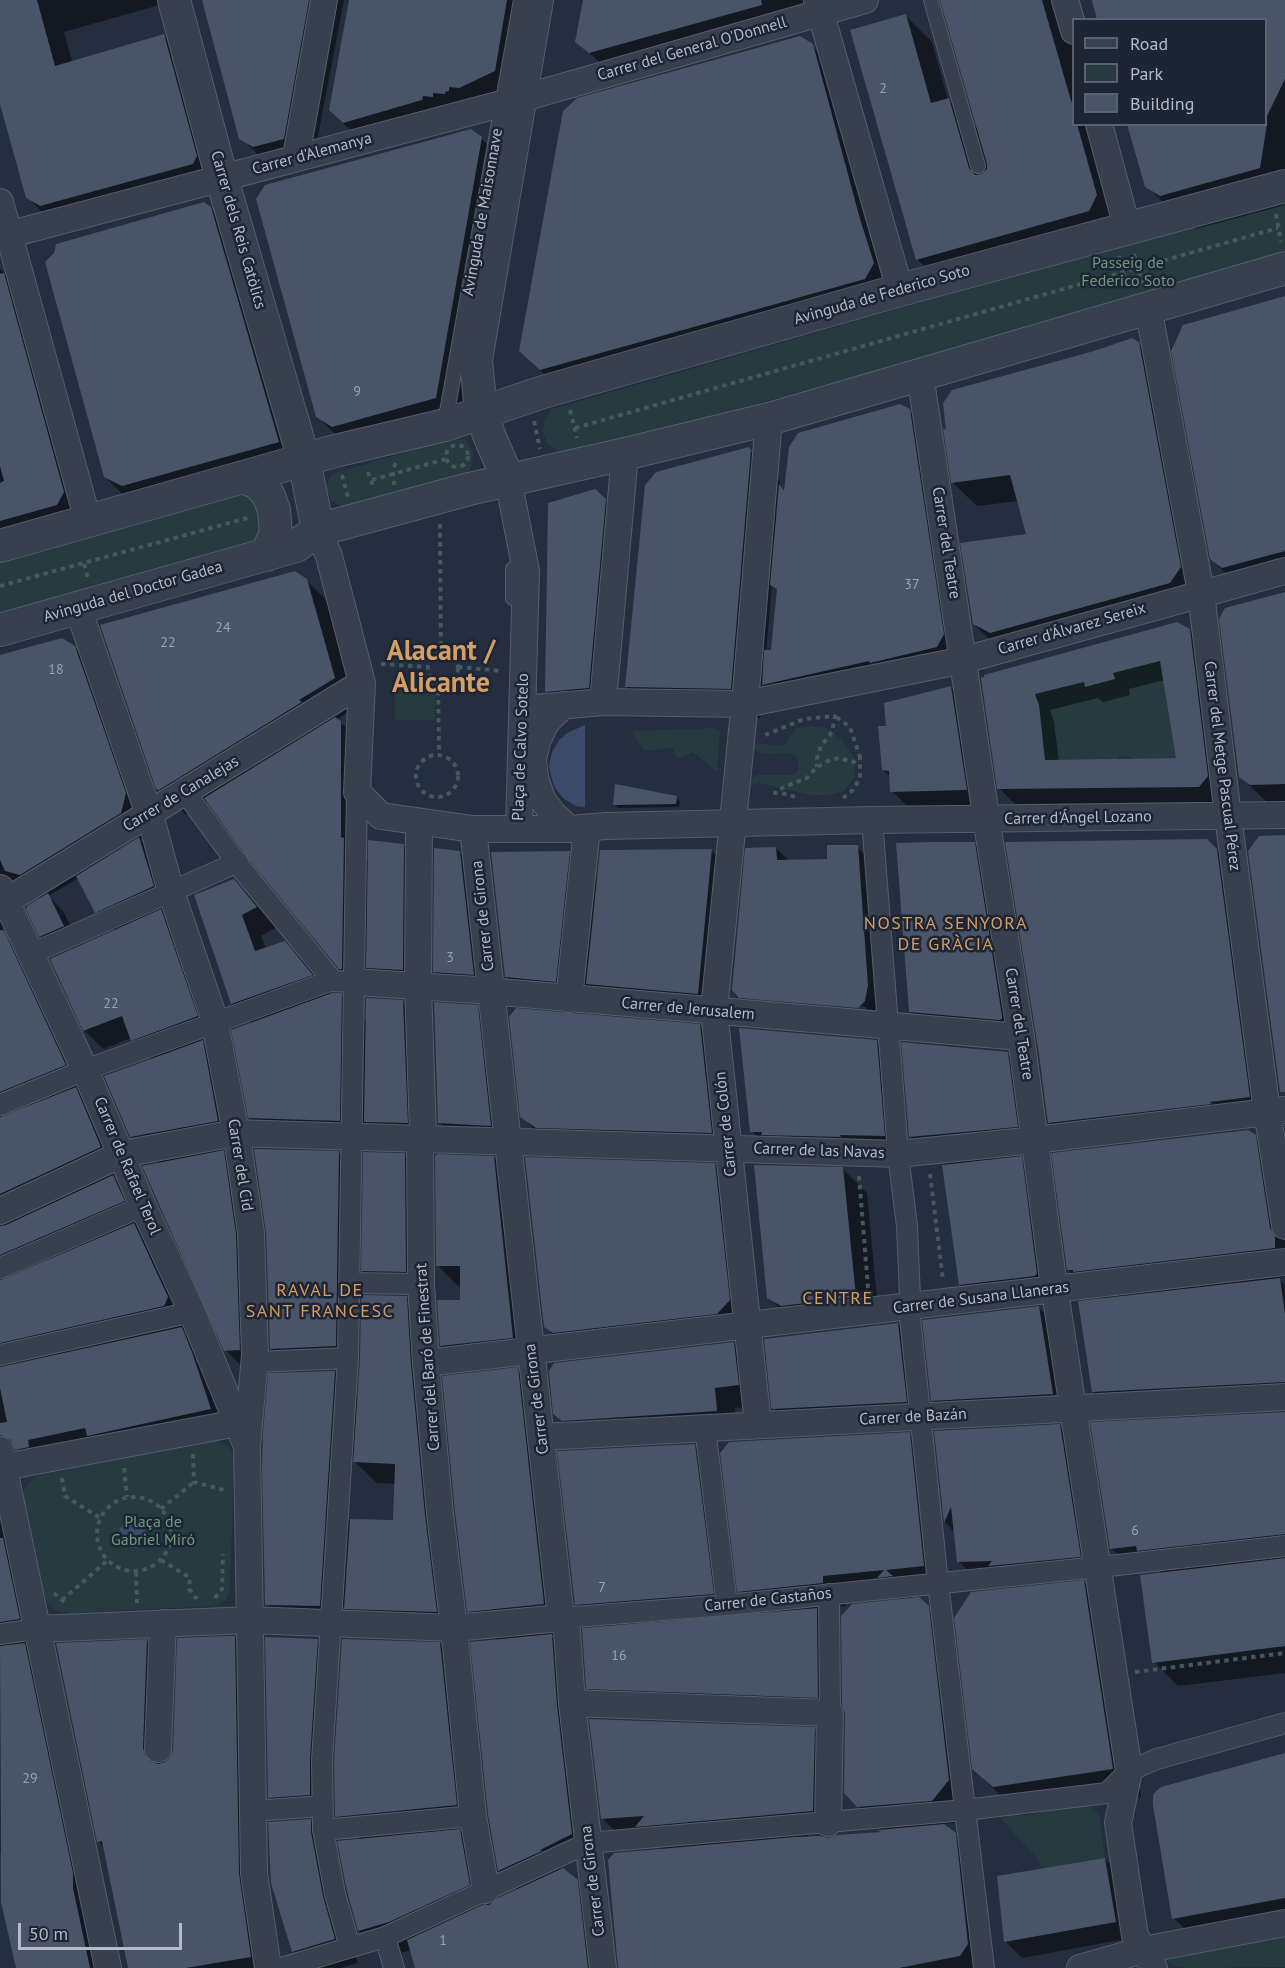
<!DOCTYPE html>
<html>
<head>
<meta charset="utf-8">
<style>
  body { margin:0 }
  #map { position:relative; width:1285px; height:1968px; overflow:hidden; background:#242e3f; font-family:"PT Sans",sans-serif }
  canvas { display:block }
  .legend { position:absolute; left:1072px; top:18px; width:195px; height:108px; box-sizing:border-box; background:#1d2534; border:2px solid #5a6170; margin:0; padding:8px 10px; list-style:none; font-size:18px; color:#b5bbc9 }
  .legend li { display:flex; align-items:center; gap:12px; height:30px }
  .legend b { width:30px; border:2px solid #5a6170 }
  .scale { position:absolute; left:18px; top:1923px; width:164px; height:27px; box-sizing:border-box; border:3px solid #b5bbc9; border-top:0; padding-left:8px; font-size:18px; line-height:21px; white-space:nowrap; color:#b5bbc9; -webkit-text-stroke:4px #1d2534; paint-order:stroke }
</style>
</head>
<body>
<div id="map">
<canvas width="1285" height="1968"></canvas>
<ul class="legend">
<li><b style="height:8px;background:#38404f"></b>Road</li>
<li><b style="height:16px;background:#263b40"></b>Park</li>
<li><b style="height:16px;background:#4a5468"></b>Building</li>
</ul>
<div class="scale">50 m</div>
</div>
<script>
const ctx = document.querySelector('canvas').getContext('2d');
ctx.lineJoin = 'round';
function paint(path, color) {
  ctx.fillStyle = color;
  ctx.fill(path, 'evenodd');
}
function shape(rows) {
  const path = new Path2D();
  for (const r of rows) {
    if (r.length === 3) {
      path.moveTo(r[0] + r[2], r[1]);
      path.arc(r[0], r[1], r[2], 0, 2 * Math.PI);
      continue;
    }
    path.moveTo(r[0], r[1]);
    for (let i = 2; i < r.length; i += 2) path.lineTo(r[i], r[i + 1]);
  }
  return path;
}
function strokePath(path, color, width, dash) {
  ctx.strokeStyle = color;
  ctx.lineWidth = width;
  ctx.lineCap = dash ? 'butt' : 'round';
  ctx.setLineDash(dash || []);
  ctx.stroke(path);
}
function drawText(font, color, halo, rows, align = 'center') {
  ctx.font = font + ' "PT Sans",sans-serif';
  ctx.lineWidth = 5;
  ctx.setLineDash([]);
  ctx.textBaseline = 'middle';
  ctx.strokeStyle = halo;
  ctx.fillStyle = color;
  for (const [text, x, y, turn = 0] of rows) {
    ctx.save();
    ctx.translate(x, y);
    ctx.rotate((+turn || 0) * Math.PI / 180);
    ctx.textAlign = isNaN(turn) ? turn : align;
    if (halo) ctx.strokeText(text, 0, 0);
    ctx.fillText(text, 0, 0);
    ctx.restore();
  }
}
paint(shape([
  [1285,197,1285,255,1131,300,572,455,558,450,547,443,543,431,545,419,552,409],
  [455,438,465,439,473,451,472,465,469,471,344,507,332,501,327,493,327,483,332,474],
  [247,489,260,493,261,543,0,617,0,559],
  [1153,659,1165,666,1179,758,1131,758,1131,756,1118,756,1117,759,1045,760,1044,756,1023,744,1043,740,1039,711,1034,691,1055,685,1057,689,1084,682,1086,687,1114,679,1113,673,1139,666],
  [407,680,424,681,435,688,435,720,395,720,395,693],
  [812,726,826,728,842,740,854,757,855,777,844,791,828,795,811,795,760,783,745,787,746,782,757,775,795,775,799,769,797,758,789,753,764,754,755,750,752,744,787,745,789,737,797,728],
  [713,728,720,731,717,772,693,752,678,758,672,748,644,751,631,731],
  [215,1440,228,1445,234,1455,230,1590,226,1600,215,1606,69,1613,55,1610,49,1605,43,1596,23,1497,24,1490,32,1480,38,1476],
  [1087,1805,1099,1815,1105,1858,1041,1869,1038,1859,1000,1818],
  [1285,1938,1285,1967,1189,1968,1173,1966,1163,1957]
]), '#263b40');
paint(shape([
  [585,725,585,807,576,806,564,799,555,788,551,776,549,765,552,752,559,740,569,732],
  [133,1534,14]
]), '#3a4a68');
paint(shape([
  [0,0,177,0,64,32,72,62,164,36,191,63,219,190,68,232,55,225,27,197,0,100],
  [203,0,344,0,312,167,283,175,270,167,241,138],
  [351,0,541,0,523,100,359,139,330,110],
  [585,0,821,0,818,27,620,82,577,41],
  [941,0,1055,0,1062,7,1074,47,1074,124,1095,124,1123,222,944,285,917,259,906,16,932,42,948,100,978,129],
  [1094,0,1285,0,1285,205,1196,229,1181,221,1147,186,1266,124,1266,20],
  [812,46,838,71,898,289,546,376,521,351],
  [481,138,514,171,468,430,350,449,317,416],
  [210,208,239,237,307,470,134,505,105,477],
  [0,269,30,298,92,521,0,556],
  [1285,299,1285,586,1251,595,1239,586,1211,559],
  [1138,343,1162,367,1204,592,998,648,974,624,1028,536,1018,501,977,506,953,483],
  [909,411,930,431,963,655,783,705,763,685,760,718,656,716,626,687,748,449,780,481,780,487,786,493],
  [772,584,778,590,772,651,766,652],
  [605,500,632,527,615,714,573,718,546,691],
  [306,580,333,607,360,704,336,720,340,722,366,748,367,859,403,845,422,864,421,988,387,986,368,968,367,995,340,968,209,801,186,815,157,788],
  [1285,593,1285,815,1272,807,1241,777],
  [1189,630,1206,647,1215,802,1015,804,999,788,982,679],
  [1165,680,1178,759,1059,761,1054,722,1050,710,1098,698,1103,702,1130,695,1129,689],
  [74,647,99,672,145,837,140,840,168,868,215,1035,201,1040,230,1069,245,1148,223,1152,247,1175,249,1373,225,1350,159,1164,131,1136,152,1060,131,1038,103,1049,84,1030,116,931,96,912,79,878,48,896,63,911,79,942,57,952,41,936,42,898,19,892,10,925,0,931,0,656],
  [951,687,967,703,982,806,908,807,892,791,891,777,883,770,887,727],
  [676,798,680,801,679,807,618,808,615,805],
  [1207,840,1230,864,1272,1119,1072,1146,1049,1123],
  [974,843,995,865,1023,1040,932,1033,911,1012],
  [857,847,873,863,883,1001,874,1023,756,1013,740,997,776,848,789,861,829,860],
  [748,997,866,1007,866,1010,748,1000],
  [711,850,727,866,713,1009,603,1000,590,987,587,1013,538,1009,506,977,569,852,598,881],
  [460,853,477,870,491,991,452,989,435,971],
  [234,880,254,901,276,928,261,936,266,949,284,942,305,963,331,995,341,995,367,1021,403,1002,422,1021,426,1142,385,1141,366,1122,366,1147,276,1144,250,1118,252,1024,232,1003],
  [0,932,28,957,89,1089,80,1093,99,1113,124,1172,113,1177,137,1201,148,1225,138,1229,158,1249,188,1330,184,1331,206,1353,234,1433,51,1464,52,1471,41,1473,16,1449,0,1475],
  [477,1007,492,1022,505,1140,454,1137,439,1122],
  [700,1026,724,1050,735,1157,546,1141,522,1117],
  [876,1041,901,1065,908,1159,776,1156,752,1131],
  [1007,1053,1035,1081,1044,1154,1019,1156,1041,1177,1056,1293,980,1304,960,1285,943,1163,938,1164,910,1136],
  [1255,1136,1283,1164,1285,1179,1285,1277,1278,1278,1285,1285,1285,1407,1118,1416,1093,1392,1104,1300,1100,1297,1096,1297,1068,1270],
  [339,1153,355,1169,352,1362,288,1365,271,1349],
  [404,1155,424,1175,425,1291,383,1291,363,1271],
  [494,1158,515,1179,534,1359,463,1367,441,1346,462,1301,462,1287,459,1287,437,1265],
  [715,1165,739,1189,753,1324,569,1351,545,1326],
  [843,1169,867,1193,879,1321,793,1321,768,1297],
  [406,1297,428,1319,458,1634,367,1630,343,1606,341,1627,288,1626,266,1604,335,1372,359,1397],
  [352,1459,377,1483,396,1484,394,1522,348,1520],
  [1039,1308,1061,1330,1074,1417,955,1423,932,1400],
  [898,1324,921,1348,930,1425,797,1431,773,1407],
  [734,1343,755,1364,759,1406,735,1408,737,1432,576,1435,555,1413],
  [517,1369,546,1398,572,1633,550,1635,571,1656,591,1853,560,1868,577,1881,604,1909,611,1968,416,1968,411,1950,386,1957,359,1931,360,1840,336,1816,440,1644,462,1666,478,1827,458,1829,486,1858,494,1903,519,1890,499,1871,489,1814,498,1641,469,1611],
  [1285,1414,1285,1673,1178,1686,1154,1662,1162,1574,1159,1570,1136,1573,1111,1548],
  [1060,1426,1077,1443,1098,1574,977,1579,959,1562,955,1533,945,1522,936,1432],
  [909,1434,933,1457,947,1589,908,1593,915,1599,928,1607,951,1630,972,1803,955,1823,942,1824,955,1834,982,1861,994,1968,619,1968,661,1850,650,1839,624,1840,602,1818,814,1729,836,1751,835,1833,808,1835,809,1838,828,1840,884,1833,858,1806,902,1601,895,1594,846,1599,846,1606,816,1609,834,1627,835,1715,605,1706,587,1688,600,1628,576,1604,694,1445,717,1468,735,1616,762,1614,739,1591],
  [0,1491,43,1643,26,1646,49,1669,108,1968,18,1968,0,1850],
  [1084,1582,1112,1610,1141,1797,1023,1815,1002,1797,974,1769],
  [235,1638,260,1664,264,1900,274,1968,129,1968,105,1848,99,1842,147,1641,172,1667,169,1765],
  [317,1641,338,1661,330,1780,330,1815,290,1818,269,1797],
  [1285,1753,1285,1929,1200,1945,1174,1918],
  [310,1820,334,1844,346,1921,358,1963,340,1968,310,1968,294,1951],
  [1105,1859,1121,1875,1131,1938,1022,1958,1006,1942]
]), '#0007');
paint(shape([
  [0,0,37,0,55,66,164,34,197,156,193,164,40,206,26,198,0,104],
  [202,0,309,0,284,139,253,147,239,139],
  [349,0,507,0,495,71,459,88,449,87,449,91,445,92,445,94,433,93,433,97,423,96,422,100,343,123,329,110],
  [583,0,761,0,762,5,589,53,575,42],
  [940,0,1042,0,1074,111,1074,124,1077,124,1097,195,1089,211,916,260,850,30,906,14,931,103,949,98,969,168,975,175,981,174,987,169,987,164],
  [1092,0,1285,0,1285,79,1266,118,1266,20,1097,20],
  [800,36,813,44,860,219,874,263,865,279,540,370,519,351,563,111,577,98],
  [1127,124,1267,124,1260,168,1160,196,1145,187],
  [471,129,482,137,436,398,332,427,316,417,256,199,265,185],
  [204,202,211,207,279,442,122,486,104,477,45,262,54,253,56,244],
  [4,273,64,492,57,505,0,521,0,483,4,481,0,466,0,274],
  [1285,296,1285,551,1222,568,1210,559,1171,351,1183,325],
  [1132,338,1139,342,1181,567,1170,583,990,633,973,624,960,543,1026,534,1010,475,951,483,943,428,946,430,943,403,952,390,1094,351],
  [900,404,910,409,944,634,937,647,870,663,869,661,762,685,764,650,771,650,777,589,770,585,779,484,784,491,789,447,798,433],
  [749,447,751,450,731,689,625,687,645,485,656,472],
  [595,489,606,499,589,688,545,692,548,503],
  [295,571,307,579,335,678,299,700,302,702,159,790,156,789,100,625],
  [1285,592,1285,784,1250,785,1239,777,1219,619,1225,608],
  [1177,622,1190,629,1208,776,1199,787,997,789,981,678,984,677,984,675],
  [1160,661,1176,758,1045,760,1039,705,1035,694,1084,682,1085,687,1115,679,1113,673],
  [62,638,75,646,126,793,121,813,20,875,5,871,0,860,0,655],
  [951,686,967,790,890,792,889,771,882,770,878,726,886,726,884,703],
  [335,717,341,721,341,837,344,838,342,969,339,969,249,860,204,798],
  [615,784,677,796,676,804,613,805],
  [1285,835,1285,1092,1280,1092,1248,851,1259,836],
  [139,837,154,886,95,913,76,876],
  [1207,839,1217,849,1250,1097,1210,1102,1212,1104,1048,1123,1039,1054,1005,842],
  [368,840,404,844,403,970,366,968],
  [933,842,975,842,1002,1016,1002,1019,999,1020,909,1012,896,843],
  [827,845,858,845,868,985,865,1001,858,1008,739,998,732,990,745,848,776,847,777,860,827,859],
  [434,848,460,851,474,975,433,972],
  [712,849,698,994,586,984,600,850],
  [570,851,556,982,505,977,491,852],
  [234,879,257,907,242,915,255,951,285,941,313,975,231,1004,194,895],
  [48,893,64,926,39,937,26,909,27,906],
  [161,909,198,1016,131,1041,122,1016,83,1031,50,959],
  [0,930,4,931,66,1065,0,1092],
  [332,993,342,993,340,1121,248,1118,231,1030],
  [366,998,403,1000,408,1123,364,1122],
  [434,1002,478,1005,491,1126,438,1123],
  [516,1008,700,1024,712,1133,536,1128,520,1117,509,1017],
  [739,1028,877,1040,885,1136,840,1135,841,1137,761,1135,762,1132,750,1132],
  [203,1040,218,1121,130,1137,104,1076],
  [901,1042,1008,1052,1018,1127,909,1137],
  [76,1087,101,1147,0,1194,0,1117],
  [1248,1130,1256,1135,1270,1228,1275,1236,1275,1248,1073,1272,1073,1270,1067,1270,1051,1153],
  [254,1149,339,1151,336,1346,270,1349,266,1233],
  [224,1150,236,1234,240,1350,224,1351,142,1166],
  [363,1152,405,1153,406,1272,361,1271],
  [437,1154,494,1156,513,1338,440,1346,437,1300,460,1300,460,1266,436,1266,435,1156],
  [1022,1156,1037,1274,1035,1275,1035,1276,959,1285,942,1165],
  [525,1157,715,1163,730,1300,717,1314,553,1333,544,1327],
  [754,1165,843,1167,856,1297,781,1306,767,1298],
  [113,1175,125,1201,0,1255,0,1226,6,1225],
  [134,1223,168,1297,164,1306,0,1343,0,1280],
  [1280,1278,1285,1314,1285,1382,1092,1392,1078,1301],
  [361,1295,407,1296,411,1364,425,1515,437,1612,344,1609,350,1519,393,1520,395,1464,353,1462,360,1359],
  [1039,1306,1053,1394,931,1401,922,1320],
  [898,1323,907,1402,773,1409,771,1408,764,1339],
  [182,1327,193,1355,211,1409,87,1436,85,1428,28,1440,29,1447,15,1450,11,1440,0,1435,0,1423,7,1422,0,1388,0,1367],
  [734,1342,739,1385,715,1388,717,1411,562,1421,553,1414,549,1371,554,1363],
  [518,1367,544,1604,467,1612,455,1512,442,1376],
  [335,1371,320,1606,265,1605,262,1471,263,1432,268,1373],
  [1285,1412,1285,1534,1137,1551,1136,1546,1110,1549,1090,1422],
  [1060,1424,1081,1557,988,1566,992,1561,957,1562,951,1507,944,1523,934,1431],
  [910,1432,924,1566,886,1570,893,1576,877,1578,884,1570,823,1576,823,1583,737,1592,720,1453,729,1442],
  [695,1444,714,1594,575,1605,557,1451],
  [0,1538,3,1538,20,1619,0,1622],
  [1285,1558,1285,1646,1152,1663,1140,1575],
  [1084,1580,1113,1769,993,1787,972,1769,954,1618,971,1592],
  [919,1597,929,1606,949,1780,932,1801,857,1807,844,1793,845,1713,842,1704,841,1616,852,1604],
  [817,1608,818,1698,586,1689,582,1628],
  [552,1634,557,1705,572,1834,540,1850,542,1851,498,1871,488,1814,470,1642],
  [225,1636,235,1636,239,1873,251,1957,186,1968,128,1968,102,1841,97,1842,56,1643,147,1639,143,1748,145,1755,150,1761,158,1764,165,1762,170,1757,173,1750,177,1638],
  [265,1637,318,1639,310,1759,310,1795,268,1798],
  [342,1639,440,1642,457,1805,335,1817,334,1760],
  [25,1643,73,1873,73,1888,90,1968,16,1968,1,1902,0,1646],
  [589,1719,815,1727,813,1811,635,1827,644,1816,601,1819],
  [1285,1753,1285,1898,1172,1919,1153,1805,1153,1795,1156,1791,1161,1787],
  [311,1819,311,1832,323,1896,335,1939,292,1952,271,1883,268,1822],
  [944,1824,956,1833,968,1944,960,1956,899,1968,618,1968,608,1860,614,1853,795,1837,820,1836,828,1838,837,1835,881,1832,878,1830],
  [460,1829,470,1885,389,1922,358,1931,347,1891,337,1841],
  [1105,1858,1116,1922,1004,1942,997,1876],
  [563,1868,578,1880,588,1968,415,1968,407,1940,484,1904,489,1905,498,1898]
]), '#4a5468');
const service = shape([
  [931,0,978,166],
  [445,423,521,0],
  [513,569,513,598]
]);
const pedestrian = shape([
  [185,792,240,867,330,977,330,981],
  [872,820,897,1140],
  [31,954,238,862],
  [0,1105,85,1070,330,981,354,982],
  [899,1162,907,1226,910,1298],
  [0,1268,143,1206],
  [349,1283,421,1284],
  [910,1318,938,1583,984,1968],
  [0,1355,192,1312],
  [255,1362,348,1358],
  [705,1428,727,1605],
  [829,1594,830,1713],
  [561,1618,727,1605,1118,1565,1285,1546],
  [0,1634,36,1629],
  [253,1811,322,1806],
  [323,1830,473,1816],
  [385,1937,394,1968],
  [350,1947,335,1894,323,1830,322,1760,348,1358,357,792],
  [281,1968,385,1937,588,1843,965,1810,1107,1793,1129,1771,1157,1759,1285,1723]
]);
const minor = shape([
  [817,0,900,290],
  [1065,0,1074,31],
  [1099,124,1127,227],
  [296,157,324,0],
  [0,202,88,521],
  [0,237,520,99,865,0],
  [1148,307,1201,593,1228,816,1266,1104,1285,1226],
  [920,374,989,836,1021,1037,1052,1272,1129,1771,1118,1823,1135,1936,1154,1968],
  [508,479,526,571,519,828],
  [318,530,329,556,362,683,357,792,381,816,473,829,569,829,606,826,872,820,1285,815],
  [78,608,153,826,171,892,214,1018,238,1144,251,1233,255,1355,247,1447,254,1873,268,1968],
  [603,702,625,454],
  [564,705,547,721,537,741,533,760,535,778,542,799,553,814,569,829],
  [523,709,603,702,745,704,964,660,1285,571],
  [419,823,418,987,423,1133,420,1139,421,1284,426,1363,440,1514,454,1628,473,1816,486,1890],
  [473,829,561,1618,567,1631,572,1703,603,1968],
  [0,888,85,1070,143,1206,192,1312,246,1444],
  [0,905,362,683],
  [354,982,477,990,1021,1037],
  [569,999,587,828],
  [0,1211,122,1154,235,1133,898,1154,1035,1140,1285,1110],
  [426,1363,1285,1262],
  [758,1425,714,1010,746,691,769,419],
  [541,1437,1285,1397],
  [0,1450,108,1968],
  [4,1467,237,1423],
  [36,1629,250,1620,454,1628,561,1618],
  [572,1703,830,1713,828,1823],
  [158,1749,163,1623],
  [1080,1968,1143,1950,1285,1923]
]);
const tertiary = shape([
  [174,0,222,179,304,460,318,530],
  [244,477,257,483,268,494,274,510,276,533,266,555],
  [508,479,489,435,481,412,476,360,537,0],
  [0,546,335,451,445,425,543,392,900,290,1285,186],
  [0,630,296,546,318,530,469,489,625,454,769,419,1285,268]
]);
strokePath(service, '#565e6c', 16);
strokePath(pedestrian, '#565e6c', 22);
strokePath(minor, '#565e6c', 28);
strokePath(tertiary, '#565e6c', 34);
strokePath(shape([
  [1276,214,1281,242],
  [1134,254,1143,284],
  [1119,256,1128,289],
  [570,410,577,438],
  [534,421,540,449],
  [575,428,1278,228],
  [457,456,11],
  [368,472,374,489],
  [342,475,348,497],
  [372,480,446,459],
  [394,485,393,469,396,463],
  [440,524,441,653],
  [84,564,88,579],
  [0,586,251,517],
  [443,668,15],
  [381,664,428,667],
  [458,667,502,671],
  [438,682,439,754],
  [765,735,804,719,835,716,832,732,821,746,817,758,817,767],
  [437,776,21],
  [795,797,787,794,775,793,784,787,807,778,816,768,830,760,839,758,854,762,860,757,850,727,835,716],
  [843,798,853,790,860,778,860,757],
  [930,1174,943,1280],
  [859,1176,868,1288],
  [193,1454,194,1482,224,1490],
  [124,1468,127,1497],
  [62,1478,65,1496,100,1518],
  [134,1534,37],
  [161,1509,194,1482],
  [161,1560,190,1578,189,1589,197,1599],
  [136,1572,137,1603],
  [54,1593,62,1600,67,1603],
  [215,1598,222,1589,223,1554],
  [62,1600,107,1561],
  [1135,1672,1285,1653]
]), '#44585d', 4, [4.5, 4.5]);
strokePath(service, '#38404f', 14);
strokePath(pedestrian, '#38404f', 20);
strokePath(minor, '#38404f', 26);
strokePath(tertiary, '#38404f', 32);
drawText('14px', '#9aa1b1', null, [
  ["2",883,89],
  ["9",357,392],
  ["37",912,585],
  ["24",223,628],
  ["22",168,643],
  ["18",56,670],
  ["3",450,958],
  ["22",111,1004],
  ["6",1135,1531],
  ["7",602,1588],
  ["16",619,1656],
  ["29",30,1779],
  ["1",443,1941]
]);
drawText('16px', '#b5bbc9', '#1d2534', [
  ["Carrer del General O'Donnell",692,49,-16],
  ["Carrer d'Alemanya",312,154,-15],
  ["Avinguda de Maisonnave",483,212,-80],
  ["Carrer dels Reis Catòlics",238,230,74],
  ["Avinguda de Federico Soto",882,295,-16],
  ["Carrer del Teatre",946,543,81],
  ["Avinguda del Doctor Gadea",133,592,-16],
  ["Carrer d'Álvarez Sereix",1072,629,-16],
  ["Plaça de Calvo Sotelo",521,747,-88],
  ["Carrer del Metge Pascual Pérez",1222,766,83],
  ["Carrer de Canalejas",181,794,-31],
  ["Carrer d'Ángel Lozano",1078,818,-1],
  ["Carrer de Girona",483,916,-96],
  ["Carrer de Jerusalem",688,1009,5],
  ["Carrer del Teatre",1019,1024,81],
  ["Carrer de Colón",726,1124,-96],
  ["Carrer de las Navas",819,1151,2],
  ["Carrer del Cid",240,1165,81],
  ["Carrer de Rafael Terol",127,1166,67],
  ["Carrer de Susana Llaneras",981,1298,-7],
  ["Carrer del Baró de Finestrat",428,1357,-94],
  ["Carrer de Girona",537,1399,-97],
  ["Carrer de Bazán",913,1417,-3],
  ["Carrer de Castaños",768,1600,-6],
  ["Carrer de Girona",593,1881,-97]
]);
drawText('16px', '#6c9a7a', '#1d2534', [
  ["Passeig de",1128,263],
  ["Federico Soto",1128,281],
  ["Plaça de",153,1522],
  ["Gabriel Miró",153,1540]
]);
ctx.letterSpacing = '1.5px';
drawText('18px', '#d59e64', '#1d2534', [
  ["NOSTRA SENYORA",946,924],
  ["DE GRÀCIA",946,945],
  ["RAVAL DE",320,1291],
  ["SANT FRANCESC",320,1312],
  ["CENTRE",838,1299]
]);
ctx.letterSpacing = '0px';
drawText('bold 28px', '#d59e64', '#1d2534', [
  ["Alacant /",441,652],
  ["Alicante",441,684]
]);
</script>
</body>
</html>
